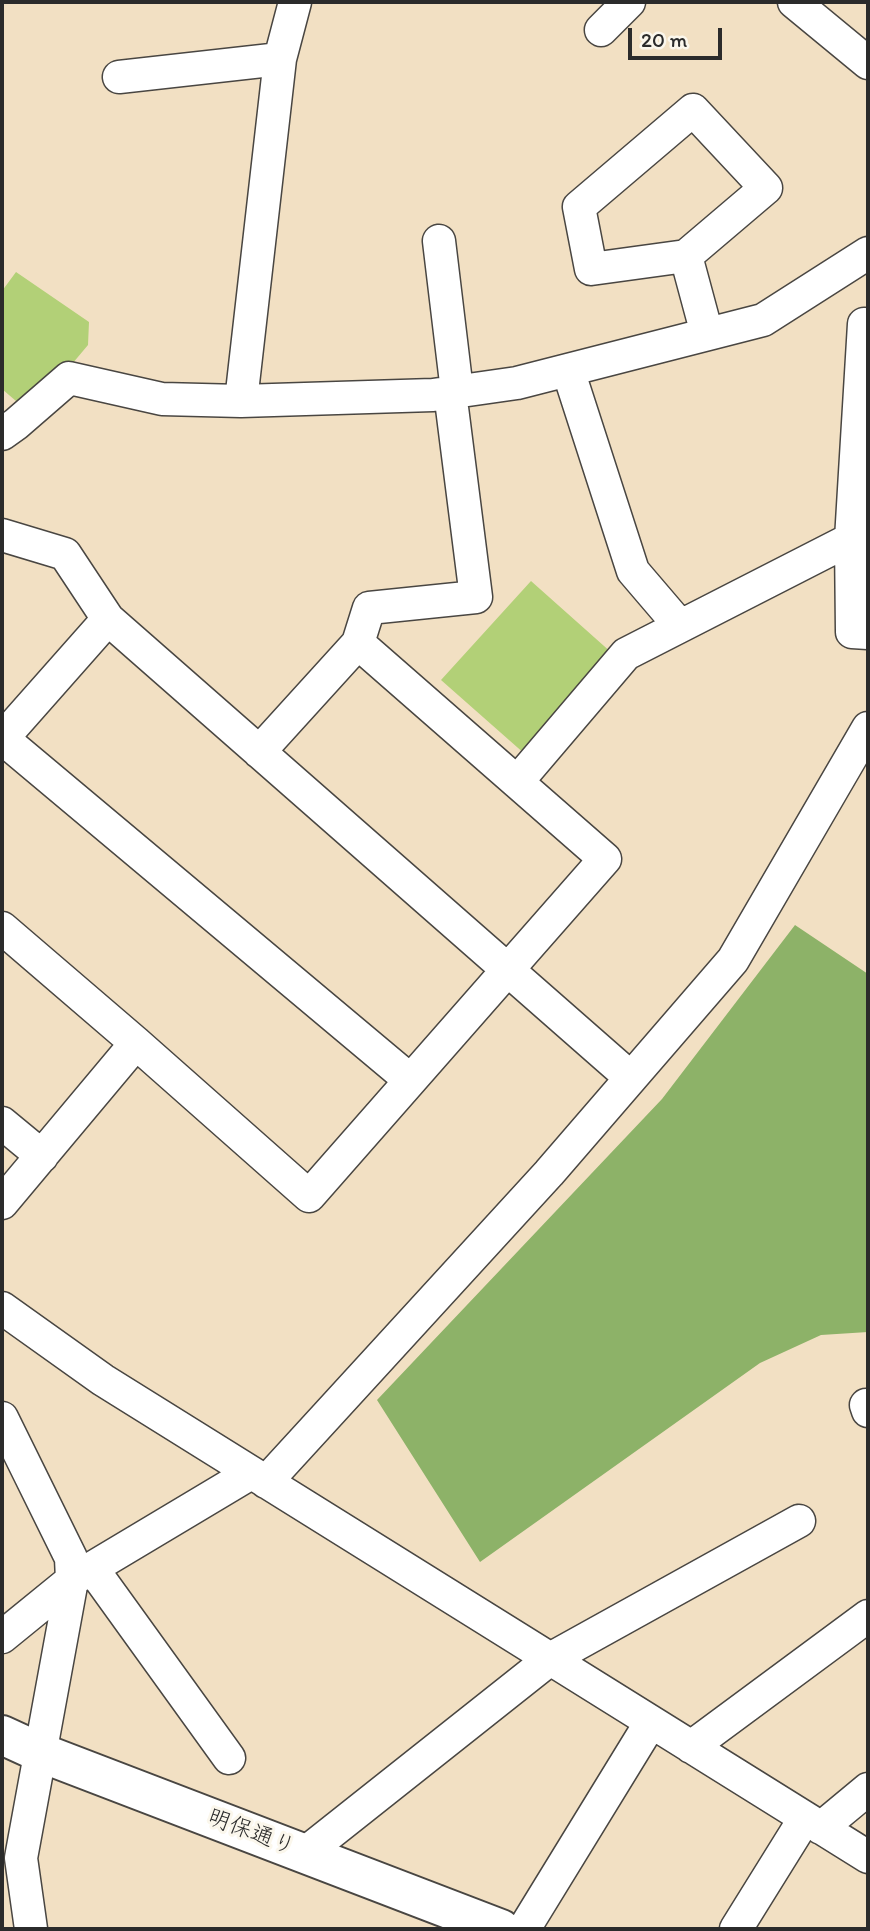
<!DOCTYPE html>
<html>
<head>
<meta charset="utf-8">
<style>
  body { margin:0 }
  #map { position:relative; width:870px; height:1931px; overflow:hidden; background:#f2e0c3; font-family:Itim,sans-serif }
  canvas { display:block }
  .frame { position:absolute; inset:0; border:4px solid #2b2b2b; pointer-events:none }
  .scale { position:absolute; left:628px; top:28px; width:94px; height:32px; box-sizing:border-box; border:4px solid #2b2b2b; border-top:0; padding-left:9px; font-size:21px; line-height:24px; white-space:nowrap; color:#2b2b2b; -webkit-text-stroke:5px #fbf7ec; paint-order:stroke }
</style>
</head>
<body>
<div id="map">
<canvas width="870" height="1931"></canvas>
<div class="frame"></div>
<div class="scale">20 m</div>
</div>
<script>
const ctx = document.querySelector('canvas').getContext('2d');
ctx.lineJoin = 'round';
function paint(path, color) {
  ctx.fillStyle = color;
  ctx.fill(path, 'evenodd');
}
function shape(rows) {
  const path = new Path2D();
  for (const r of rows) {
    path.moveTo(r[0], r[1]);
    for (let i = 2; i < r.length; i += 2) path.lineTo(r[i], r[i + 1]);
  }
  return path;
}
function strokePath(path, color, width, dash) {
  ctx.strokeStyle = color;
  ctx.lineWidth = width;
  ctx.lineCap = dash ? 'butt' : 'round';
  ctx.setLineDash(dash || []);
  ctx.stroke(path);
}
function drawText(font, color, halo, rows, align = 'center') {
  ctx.font = font + ' Itim,"Klee One",sans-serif';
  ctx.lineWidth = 6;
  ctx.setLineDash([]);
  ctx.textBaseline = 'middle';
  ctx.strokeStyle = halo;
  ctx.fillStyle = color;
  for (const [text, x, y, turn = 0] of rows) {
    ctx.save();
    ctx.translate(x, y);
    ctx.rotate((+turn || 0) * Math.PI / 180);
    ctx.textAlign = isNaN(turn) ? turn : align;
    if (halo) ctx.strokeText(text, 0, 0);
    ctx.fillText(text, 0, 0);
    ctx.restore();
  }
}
paint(shape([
  [16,272,89,322,88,345,67,370,23,407,2,389,2,291],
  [531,581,613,654,526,755,441,680]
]), '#b2d077');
paint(shape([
  [795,925,868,974,868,1332,821,1335,760,1363,480,1562,377,1400,662,1099]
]), '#8db268');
const minor = shape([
  [794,2,868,63],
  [601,30,629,2],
  [119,77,280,59],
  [693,110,766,188,686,256,591,269,579,207,693,110],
  [439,241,457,391],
  [686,256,707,334],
  [864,324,851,539,852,632,868,633],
  [568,370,633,571,680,626],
  [241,401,280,59,295,2],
  [2,434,16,424,69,378,162,399,241,401,433,395,517,383,763,320,868,253],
  [2,535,65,554,108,619],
  [2,738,410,1080],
  [2,739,108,619,631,1078],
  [259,752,358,643,369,608,476,597,450,392],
  [517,782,626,654,851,539],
  [2,928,136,1043,309,1196,605,859,358,643],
  [2,1123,42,1156],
  [2,1203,136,1043],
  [2,1308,103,1380,868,1857],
  [868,1405,866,1405,868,1411],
  [2,1418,71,1558,72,1580,21,1858,31,1929],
  [266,1482,549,1173,733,960,868,728],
  [92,1568,229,1758],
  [2,1637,72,1580,251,1473],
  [691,1747,868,1616],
  [821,1828,868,1789],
  [304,1854,550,1659,799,1521],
  [524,1929,651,1722],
  [736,1929,805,1818]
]);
const tertiary = shape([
  [2,1735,39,1752,501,1929]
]);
strokePath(minor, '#494642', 35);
strokePath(tertiary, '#494642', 42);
strokePath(minor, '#fff', 32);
strokePath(tertiary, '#fff', 38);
drawText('23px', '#2b2b2b', '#fbf7ec', [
  ["明保通り",251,1833,21]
]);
</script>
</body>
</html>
